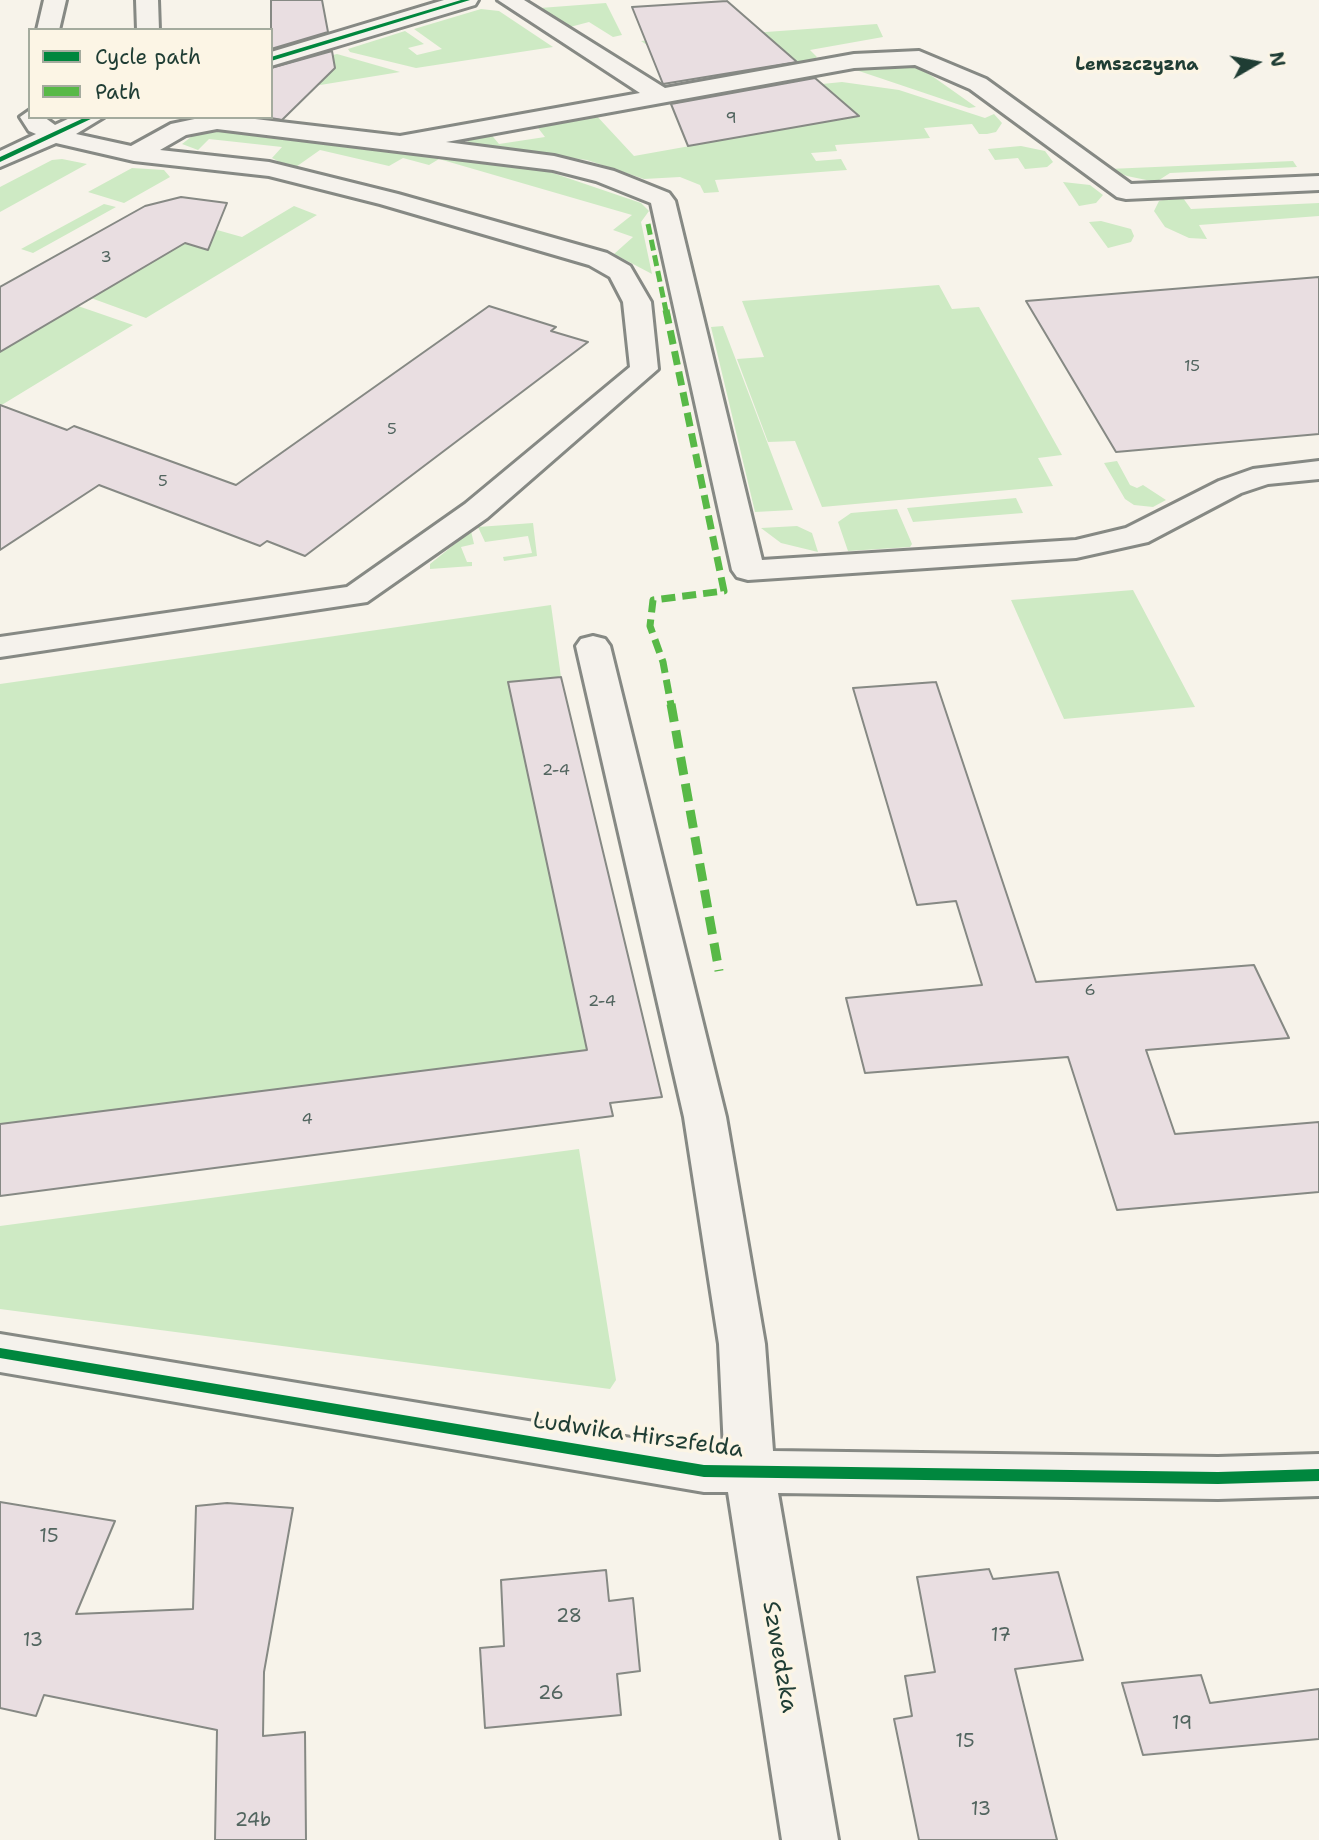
<!DOCTYPE html>
<html>
<head>
<meta charset="utf-8">
<style>
  body { margin:0 }
  #map { position:relative; width:1319px; height:1840px; overflow:hidden; background:#f7f3ea; font-family:"Shantell Sans",sans-serif }
  canvas { display:block }
  .legend { position:absolute; left:28px; top:28px; width:245px; height:91px; box-sizing:border-box; background:#fcf5e5; border:2px solid #a4ab9e; margin:0; padding:9px 12px; list-style:none; font-size:21px; color:#1f3d34 }
  .legend li { display:flex; align-items:center; gap:14px; height:35px }
  .legend b { width:35px; border:2px solid #a4ab9e }
  .north { position:absolute; left:1221px; top:28px; width:70px; height:70px; -webkit-text-stroke:5px #fcf5e5; paint-order:stroke; rotate:80deg; font-size:19px; font-weight:700; line-height:28px; text-align:center; color:#1f3d34 }
  .north::after { content:''; display:block; margin:auto; width:24px; height:32px; background:#1f3d34; clip-path:polygon(50% 0,100% 100%,50% 72%,0 100%) }
</style>
</head>
<body>
<div id="map">
<canvas width="1319" height="1840"></canvas>
<ul class="legend">
<li><b style="height:9px;background:#00873e"></b>Cycle path</li>
<li><b style="height:9px;background:#58b947"></b>Path</li>
</ul>
<div class="north">N</div>
</div>
<script>
const ctx = document.querySelector('canvas').getContext('2d');
ctx.lineJoin = 'round';
function paint(path, color) {
  ctx.fillStyle = color;
  ctx.fill(path, 'evenodd');
}
function shape(rows) {
  const path = new Path2D();
  for (const r of rows) {
    path.moveTo(r[0], r[1]);
    for (let i = 2; i < r.length; i += 2) path.lineTo(r[i], r[i + 1]);
  }
  return path;
}
function strokePath(path, color, width, dash) {
  ctx.strokeStyle = color;
  ctx.lineWidth = width;
  ctx.lineCap = dash ? 'butt' : 'round';
  ctx.setLineDash(dash || []);
  ctx.stroke(path);
}
function drawText(font, color, halo, rows, align = 'center') {
  ctx.font = font + ' "Shantell Sans",sans-serif';
  ctx.lineWidth = 7;
  ctx.setLineDash([]);
  ctx.textBaseline = 'middle';
  ctx.strokeStyle = halo;
  ctx.fillStyle = color;
  for (const [text, x, y, turn = 0] of rows) {
    ctx.save();
    ctx.translate(x, y);
    ctx.rotate((+turn || 0) * Math.PI / 180);
    ctx.textAlign = isNaN(turn) ? turn : align;
    if (halo) ctx.strokeText(text, 0, 0);
    ctx.fillText(text, 0, 0);
    ctx.restore();
  }
}
paint(shape([
  [606,3,622,35,613,37,589,22,570,27,540,8],
  [481,9,499,11,553,47,416,68,350,52,348,49,405,31,424,44,408,48,417,55,442,49,414,29],
  [877,24,883,37,810,50,817,57,810,62,796,61,788,54,674,73,662,55,641,41],
  [337,54,400,72,314,86,333,55],
  [912,65,932,76,976,107,969,108,856,70],
  [842,82,899,90,985,118,994,114,1002,123,996,132,987,134,979,134,972,124,924,128,930,138,835,145,837,151,811,153,816,161,841,159,847,170,715,180,719,192,704,193,700,185,680,177,644,179,587,160,471,145,465,138,489,132,499,144,545,137,535,124,594,113,634,156,858,116,822,84],
  [217,129,544,170,641,203,649,211,641,222,652,274,614,254,633,237,613,230,632,215,439,159,429,165,403,158,389,166,320,150,293,169,272,158,282,147,209,139,198,150,182,144,200,130],
  [1021,146,1045,151,1053,162,1047,167,1025,169,1018,158,995,160,988,149],
  [62,159,87,164,0,212,0,187,52,160],
  [1293,161,1297,167,1170,173,1156,182,1127,176,1109,169],
  [132,168,164,170,170,177,124,203,88,192],
  [1063,182,1090,185,1103,195,1096,203,1079,206],
  [1175,197,1183,198,1191,209,1319,203,1319,216,1199,225,1207,239,1189,238,1165,227,1154,211,1159,201],
  [104,204,116,207,33,253,21,249],
  [294,206,317,215,146,318,91,298,210,228,242,237],
  [1101,221,1131,229,1134,236,1131,242,1108,248,1089,222],
  [939,285,952,309,979,307,1062,455,1038,458,1053,486,822,507,795,441,768,442,737,359,764,357,742,301],
  [78,306,133,325,0,406,0,352],
  [723,326,793,510,755,512,711,327],
  [1117,461,1130,485,1137,488,1143,485,1166,500,1153,507,1134,505,1125,499,1104,463],
  [1016,498,1023,513,913,522,907,508],
  [897,509,912,544,910,547,848,551,838,522,851,513],
  [533,523,537,556,504,561,503,557,532,553,528,536,485,542,478,527],
  [797,526,812,533,818,552,781,543,761,528],
  [471,531,474,544,461,547,467,562,472,562,472,566,430,569,430,564],
  [1133,590,1195,707,1064,719,1011,600],
  [551,605,561,677,508,683,587,1050,0,1124,0,684],
  [579,1149,616,1380,610,1389,0,1309,0,1226]
]), '#ceeac4');
const building = shape([
  [271,0,322,0,328,32,271,49,271,0],
  [727,1,797,62,663,84,632,7,727,1],
  [332,51,335,68,282,120,271,118,271,68,332,51],
  [815,78,859,116,688,146,671,104,815,78],
  [181,197,227,203,208,250,185,243,0,352,0,287,145,206,181,197],
  [1319,277,1319,434,1116,452,1026,301,1319,277],
  [489,306,556,327,551,331,588,342,305,556,267,541,260,546,99,485,0,550,0,405,67,430,74,426,236,485,489,306],
  [561,677,662,1097,610,1103,613,1116,0,1196,0,1124,587,1050,508,682,561,677],
  [936,682,1036,982,1254,965,1289,1038,1146,1050,1175,1134,1319,1122,1319,1192,1117,1210,1068,1057,865,1073,846,998,982,985,956,901,917,905,853,688,936,682],
  [0,1502,115,1521,76,1614,193,1609,196,1506,227,1503,293,1508,264,1672,263,1736,305,1732,306,1840,215,1840,217,1730,44,1695,36,1716,0,1708,0,1502],
  [989,1569,993,1579,1058,1572,1083,1660,1015,1669,1057,1840,919,1840,894,1719,912,1716,905,1676,935,1672,917,1577,989,1569],
  [606,1570,609,1601,633,1598,640,1671,617,1674,621,1715,485,1728,480,1648,504,1646,501,1580,606,1570],
  [1201,1675,1210,1703,1319,1689,1319,1739,1143,1755,1122,1683,1201,1675]
]);
paint(building, '#e9dee1');
strokePath(building, '#868984', 2);
const minor = shape([
  [44,0,66,0,59,30,37,30,44,0],
  [136,0,158,0,159,30,137,30,136,0],
  [444,0,478,0,475,5,271,66,271,52,444,0],
  [498,0,524,0,665,88,854,54,919,51,986,79,1131,184,1319,176,1319,190,1126,199,1117,197,970,89,915,65,854,68,446,142,554,156,614,171,669,193,675,201,762,560,1076,540,1126,528,1219,481,1253,469,1319,461,1319,479,1268,484,1241,493,1148,542,1076,558,748,580,737,577,732,570,651,203,596,181,553,170,217,129,186,135,160,150,269,162,398,194,607,253,630,266,651,302,658,369,487,518,367,602,0,657,0,637,347,587,465,504,630,367,623,302,610,277,589,265,380,204,269,176,134,161,56,143,0,167,0,151,36,134,29,131,20,117,30,110,30,117,44,117,55,125,72,117,104,117,76,134,131,146,171,124,204,117,238,117,400,136,640,93,498,0],
  [593,636,605,639,610,646,726,1117,765,1344,773,1451,1218,1457,1319,1454,1319,1496,1218,1499,778,1493,838,1840,782,1840,728,1492,704,1492,0,1372,0,1334,704,1450,724,1450,719,1344,684,1117,576,646,581,639,593,636]
]);
strokePath(minor, '#868984', 6);
paint(minor, '#f5f2ec');
strokePath(shape([
  [648,224,666,311]
]), '#58b947', 5, [11, 5]);
strokePath(shape([
  [666,310,724,591,653,600,650,626,663,662,671,705]
]), '#58b947', 7, [14, 7]);
strokePath(shape([
  [671,704,719,971]
]), '#58b947', 9, [18, 9]);
paint(shape([
  [461,0,470,0,271,61,271,57,461,0],
  [86,117,95,117,0,162,0,157,86,117],
  [0,1348,704,1465,1218,1472,1319,1469,1319,1481,1218,1484,704,1477,0,1358,0,1348]
]), '#00873e');
drawText('16px', '#52655f', null, [
  ["9",731,119],
  ["3",106,258],
  ["15",1192,367],
  ["5",392,430],
  ["5",163,482],
  ["2-4",556,771],
  ["6",1090,991],
  ["2-4",602,1002],
  ["4",307,1120]
]);
drawText('bold 18px', '#1f3d34', '#fcf5e5', [
  ["Lemszczyzna",1137,65]
]);
drawText('19px', '#52655f', null, [
  ["15",49,1537],
  ["28",569,1617],
  ["17",1001,1636],
  ["13",33,1641],
  ["26",551,1694],
  ["19",1182,1724],
  ["15",965,1742],
  ["13",981,1810],
  ["24b",253,1821]
]);
drawText('23px', '#1f3d34', '#fcf5e5', [
  ["Ludwika Hirszfelda",638,1436,8],
  ["Szwedzka",779,1657,80]
]);
</script>
</body>
</html>
